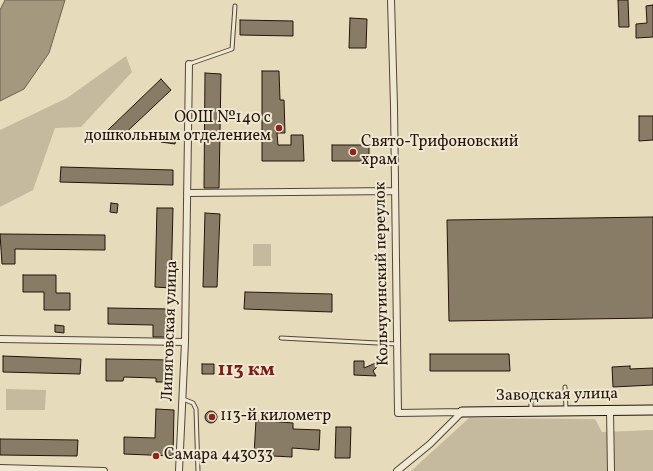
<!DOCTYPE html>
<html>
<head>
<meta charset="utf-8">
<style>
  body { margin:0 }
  canvas { display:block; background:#e6dcbc }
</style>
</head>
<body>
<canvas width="653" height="471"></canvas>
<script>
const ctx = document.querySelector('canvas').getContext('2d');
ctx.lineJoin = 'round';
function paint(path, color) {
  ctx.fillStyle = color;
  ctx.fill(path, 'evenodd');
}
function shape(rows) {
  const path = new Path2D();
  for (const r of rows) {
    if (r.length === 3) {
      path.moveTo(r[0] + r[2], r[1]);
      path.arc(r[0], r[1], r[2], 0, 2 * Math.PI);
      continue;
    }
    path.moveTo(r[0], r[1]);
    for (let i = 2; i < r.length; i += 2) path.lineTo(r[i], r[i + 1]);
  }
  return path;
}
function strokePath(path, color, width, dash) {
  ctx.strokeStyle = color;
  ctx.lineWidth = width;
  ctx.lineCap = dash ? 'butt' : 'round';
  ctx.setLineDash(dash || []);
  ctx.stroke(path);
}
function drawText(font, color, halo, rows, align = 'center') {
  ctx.font = font + ' Vollkorn,serif';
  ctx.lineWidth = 4;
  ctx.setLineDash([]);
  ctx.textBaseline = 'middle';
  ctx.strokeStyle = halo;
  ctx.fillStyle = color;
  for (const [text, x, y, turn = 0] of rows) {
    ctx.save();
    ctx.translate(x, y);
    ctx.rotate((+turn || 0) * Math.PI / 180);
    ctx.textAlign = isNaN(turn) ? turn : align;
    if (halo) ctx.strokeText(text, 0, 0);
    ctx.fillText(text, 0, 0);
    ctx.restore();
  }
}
paint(shape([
  [126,56,132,72,81,127,55,128,33,190,0,207,0,130,67,98],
  [253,244,271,244,271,266,253,266],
  [6,389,46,390,45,410,6,410],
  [469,418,595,419,602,432,653,430,653,471,411,471]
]), '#c5ba9e');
const water = shape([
  [5,0,65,0,49,53,24,89,0,101,0,10,5,0]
]);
paint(water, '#a4987f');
strokePath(water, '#716350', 1);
const building = shape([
  [618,0,628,0,629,27,619,27,618,0],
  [653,5,653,37,636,38,636,24,647,23,646,6,653,5],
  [350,18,367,19,366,48,349,48,350,18],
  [240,20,293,21,293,36,240,35,240,20],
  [262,71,279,71,280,100,284,100,285,133,277,133,278,145,291,145,291,135,303,135,304,161,262,161,262,71],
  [205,73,221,74,219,188,204,188,205,73],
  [161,79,171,90,117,141,108,130,161,79],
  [639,116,653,116,653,140,639,141,639,116],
  [161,135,176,136,175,144,161,142,161,135],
  [332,145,369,145,369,161,332,161,332,145],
  [61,167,173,170,173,185,60,182,61,167],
  [111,203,118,204,117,213,110,212,111,203],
  [157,208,173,208,171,288,155,287,157,208],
  [205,213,220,214,217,287,203,287,205,213],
  [653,217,653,318,449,321,447,220,653,217],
  [0,234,105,235,105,250,15,249,15,264,2,264,0,234],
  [23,275,56,275,56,293,70,293,70,310,44,310,44,292,23,292,23,275],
  [245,292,332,294,332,312,244,309,245,292],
  [108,308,171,309,169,337,153,337,153,325,108,324,108,308],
  [55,325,64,326,64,333,55,332,55,325],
  [430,354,509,354,510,371,430,371,430,354],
  [3,356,81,359,80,374,3,372,3,356],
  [106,359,173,360,173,382,156,382,156,378,124,377,123,381,106,381,106,359],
  [385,359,373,371,376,376,354,375,354,361,364,361,364,368,385,359],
  [202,364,214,364,214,374,202,374,202,364],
  [630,366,630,369,653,368,653,385,613,387,612,367,630,366],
  [156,409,174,410,173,456,124,454,124,437,155,438,156,409],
  [211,417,6],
  [256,420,293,423,293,429,320,430,319,450,292,448,292,457,254,455,256,420],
  [336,427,351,427,350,458,335,458,336,427],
  [0,439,78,440,77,456,0,455,0,439]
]);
paint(building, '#897c67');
strokePath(building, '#25130a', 1);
const lane = shape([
  [189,64,232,49,235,6],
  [281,338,397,344],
  [565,387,566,409],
  [531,393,531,410],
  [183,399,193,403,196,409,198,471]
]);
const street = shape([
  [391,0,394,106,398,413,462,412],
  [187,193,395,191],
  [0,339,185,342],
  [610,411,611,471],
  [0,468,104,471],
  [179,471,185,342,189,64],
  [397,471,430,444,462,412]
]);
const secondary = shape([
  [462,412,653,410]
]);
strokePath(lane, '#554536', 5);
strokePath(street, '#554536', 8);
strokePath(secondary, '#25130a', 11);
strokePath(lane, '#efe8d3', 3);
strokePath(street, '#efe8d3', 6);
strokePath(secondary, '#efe8d3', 9);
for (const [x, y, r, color] of [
  [279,128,4,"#8f2418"],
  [353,152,4,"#8f2418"],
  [212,417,4,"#8f2418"],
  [156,456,4,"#8f2418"]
]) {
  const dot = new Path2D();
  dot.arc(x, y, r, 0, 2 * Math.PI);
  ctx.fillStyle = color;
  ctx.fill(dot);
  strokePath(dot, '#efe8d3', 1.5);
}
drawText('16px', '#25130a', '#efe8d3', [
  ["ООШ №140 с",271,119,"right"],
  ["дошкольным отделением",271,137,"right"],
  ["Свято-Трифоновский",361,143],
  ["храм",361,161],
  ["113-й километр",220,417],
  ["Самара 443033",164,456]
], 'left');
drawText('16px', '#25130a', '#efe8d3', [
  ["Кольчугинский переулок",383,274,-91],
  ["Липяговская улица",171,331,-88],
  ["Заводская улица",557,396,-1]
]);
drawText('bold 20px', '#7a1f14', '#efe8d3', [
  ["113 км",246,371]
]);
</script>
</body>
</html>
